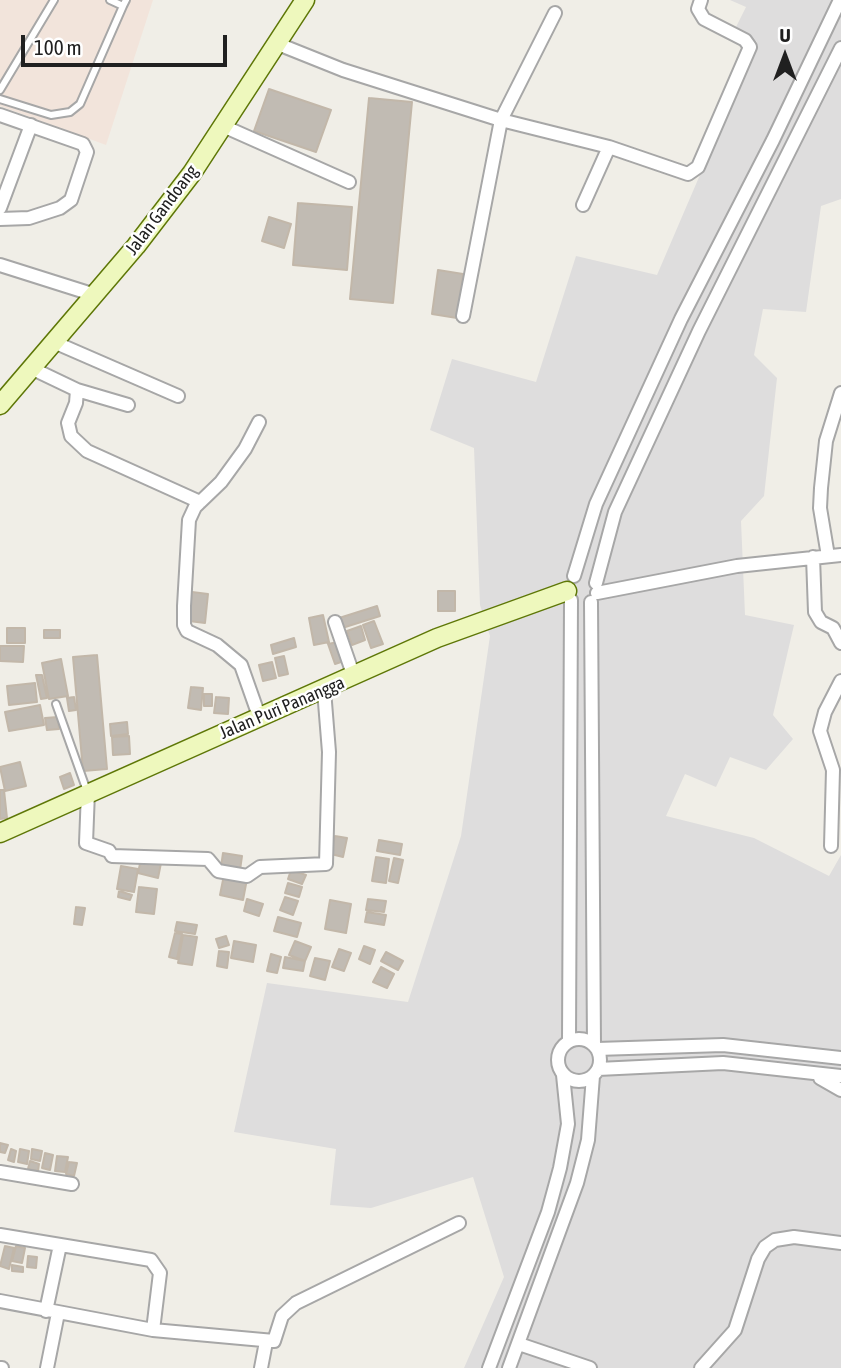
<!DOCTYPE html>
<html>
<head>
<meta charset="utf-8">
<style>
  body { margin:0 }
  #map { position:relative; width:841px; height:1368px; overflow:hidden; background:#f0eee7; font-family:"Asap Condensed",sans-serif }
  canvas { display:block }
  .north { position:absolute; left:750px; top:21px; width:70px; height:70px; -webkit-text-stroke:5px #fff; paint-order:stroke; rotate:0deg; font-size:19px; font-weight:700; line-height:28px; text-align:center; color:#202020 }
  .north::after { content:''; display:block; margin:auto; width:24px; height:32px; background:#202020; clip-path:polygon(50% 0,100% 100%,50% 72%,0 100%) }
  .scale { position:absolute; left:21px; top:35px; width:206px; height:32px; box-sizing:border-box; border:4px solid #202020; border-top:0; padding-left:9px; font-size:21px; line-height:24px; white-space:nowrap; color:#202020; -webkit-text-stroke:5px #fff; paint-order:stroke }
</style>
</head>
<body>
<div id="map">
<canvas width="841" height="1368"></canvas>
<div class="north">U</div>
<div class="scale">100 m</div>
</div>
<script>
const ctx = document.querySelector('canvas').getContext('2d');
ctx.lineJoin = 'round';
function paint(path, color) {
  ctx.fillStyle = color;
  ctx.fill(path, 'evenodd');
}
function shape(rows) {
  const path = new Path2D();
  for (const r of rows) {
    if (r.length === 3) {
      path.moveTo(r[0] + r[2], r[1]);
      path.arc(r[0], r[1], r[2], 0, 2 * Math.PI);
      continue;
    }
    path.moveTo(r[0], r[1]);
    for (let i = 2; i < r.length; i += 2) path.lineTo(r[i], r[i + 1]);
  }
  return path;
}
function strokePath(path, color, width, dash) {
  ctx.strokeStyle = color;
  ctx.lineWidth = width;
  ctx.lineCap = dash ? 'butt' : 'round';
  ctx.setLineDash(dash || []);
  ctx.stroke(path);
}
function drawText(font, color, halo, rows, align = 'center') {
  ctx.font = font + ' "Asap Condensed",sans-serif';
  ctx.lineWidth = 5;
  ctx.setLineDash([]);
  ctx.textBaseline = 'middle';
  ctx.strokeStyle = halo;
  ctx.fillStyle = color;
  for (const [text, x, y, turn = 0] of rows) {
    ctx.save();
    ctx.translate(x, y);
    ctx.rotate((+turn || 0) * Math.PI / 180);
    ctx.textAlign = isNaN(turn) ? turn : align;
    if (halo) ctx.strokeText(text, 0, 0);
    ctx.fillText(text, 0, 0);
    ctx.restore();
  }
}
paint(shape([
  [730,0,841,0,841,199,821,206,806,312,763,309,754,355,777,378,764,496,741,521,745,615,794,625,773,715,793,739,766,770,730,757,716,787,685,774,666,816,754,838,829,876,841,855,841,1368,464,1368,504,1277,473,1177,371,1208,330,1205,336,1149,234,1132,267,983,408,1002,461,836,490,636,480,605,474,448,430,430,452,359,536,382,576,256,657,275,757,42,736,27,746,7]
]), '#dedddd');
paint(shape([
  [0,0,153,0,106,145,0,106]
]), '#f2e4db');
const building = shape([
  [269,89,331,110,316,152,254,131,269,89],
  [369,98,412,102,393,303,350,299,369,98],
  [298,203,352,207,347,270,293,265,298,203],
  [269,217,291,224,284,248,262,241,269,217],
  [438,270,463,274,457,318,432,314,438,270],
  [438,591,455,591,455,611,438,611,438,591],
  [192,592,208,594,205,623,189,621,192,592],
  [377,606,380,616,339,629,336,619,377,606],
  [323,615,329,642,314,645,309,618,323,615],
  [374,621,383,644,371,648,363,625,374,621],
  [361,626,365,640,352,645,347,631,361,626],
  [7,628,25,628,25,643,7,643,7,628],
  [44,630,60,630,60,638,44,638,44,630],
  [294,638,296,647,273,654,271,645,294,638],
  [338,642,344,661,335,664,328,644,338,642],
  [0,646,24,646,23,662,0,661,0,646],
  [97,655,107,769,83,771,73,657,97,655],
  [284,656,288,674,279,676,275,658,284,656],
  [61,659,68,696,49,699,42,663,61,659],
  [272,662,276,678,263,681,259,665,272,662],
  [36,675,42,675,47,698,41,699,36,675],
  [35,683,37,702,9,705,7,686,35,683],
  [191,687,203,688,201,710,188,708,191,687],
  [204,694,212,694,212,706,204,706,204,694],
  [74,697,76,710,69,711,67,698,74,697],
  [216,697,229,698,228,714,214,713,216,697],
  [40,705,44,725,9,731,5,712,40,705],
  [58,717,59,729,47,730,45,718,58,717],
  [127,722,128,734,111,736,110,724,127,722],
  [129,736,130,754,113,755,112,737,129,736],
  [20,762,26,786,5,791,0,767,20,762],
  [70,773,74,785,64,789,60,777,70,773],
  [0,790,4,790,7,818,0,819,0,790],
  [335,836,347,838,343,857,331,854,335,836],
  [379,840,402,844,400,855,377,851,379,840],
  [223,853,242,856,240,870,221,867,223,853],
  [376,857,389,859,386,883,372,881,376,857],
  [394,858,403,860,398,883,389,881,394,858],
  [141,859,161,863,158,878,138,873,141,859],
  [121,866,138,869,134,892,117,889,121,866],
  [291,870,306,875,302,884,288,879,291,870],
  [224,875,247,879,243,900,220,895,224,875],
  [288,883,302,887,299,897,285,893,288,883],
  [139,887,157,889,154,914,136,912,139,887],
  [119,891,132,895,130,900,118,897,119,891],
  [285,897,298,901,293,915,280,910,285,897],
  [247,899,263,904,259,916,244,911,247,899],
  [368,899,386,901,384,912,366,910,368,899],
  [330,900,351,904,346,933,325,929,330,900],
  [76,907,85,908,82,925,74,924,76,907],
  [367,912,386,915,384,925,365,922,367,912],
  [278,917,301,923,297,937,274,931,278,917],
  [177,922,197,925,195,934,175,931,177,922],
  [175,933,182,934,177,959,169,957,175,933],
  [183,935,197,937,192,965,178,963,183,935],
  [226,936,229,945,219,948,216,939,226,936],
  [234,941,256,945,253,962,231,958,234,941],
  [295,941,311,947,305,961,289,955,295,941],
  [364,946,375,950,370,964,359,959,364,946],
  [339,949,351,953,344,971,332,967,339,949],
  [219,951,229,952,227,968,217,966,219,951],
  [386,952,403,961,398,970,381,961,386,952],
  [271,954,281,957,277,973,267,971,271,954],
  [285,957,305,961,303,971,283,968,285,957],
  [315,958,330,961,325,980,310,976,315,958],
  [381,967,394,974,387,988,373,982,381,967],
  [0,1143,8,1145,5,1153,0,1152,0,1143],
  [11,1149,16,1151,14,1162,8,1160,11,1149],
  [20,1149,29,1151,27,1164,18,1162,20,1149],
  [32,1149,42,1151,40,1161,31,1159,32,1149],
  [45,1153,53,1155,50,1170,42,1168,45,1153],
  [57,1156,68,1157,65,1172,55,1171,57,1156],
  [30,1161,39,1164,38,1171,28,1169,30,1161],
  [69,1162,77,1163,74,1176,66,1174,69,1162],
  [5,1246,14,1248,9,1269,0,1266,5,1246],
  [16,1246,25,1248,22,1263,12,1261,16,1246],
  [28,1256,37,1257,36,1268,27,1267,28,1256],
  [12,1265,23,1267,23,1272,12,1271,12,1265]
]);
paint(building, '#c1bbb3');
strokePath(building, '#c2b7a9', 2);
const lane = shape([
  [110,0,123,6,126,0],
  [0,90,54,0],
  [0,99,51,115,70,112,80,104,123,6],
  [56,704,87,791]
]);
const street = shape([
  [278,44,343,70,501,120,609,147,688,174,698,167,750,47,745,40,704,19,698,9,701,0],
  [0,115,83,144,87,152,71,200,60,208,29,218,0,219],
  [223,126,349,182],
  [583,205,609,147],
  [0,208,31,125],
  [0,265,95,295],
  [463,316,501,120,555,13],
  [56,343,178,396],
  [31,368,77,390,128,405],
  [77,390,76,403,68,423,71,436,87,451,200,502],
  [259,422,245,449,221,482,195,507,189,520,184,606,184,625,187,631,217,645,241,665,259,716],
  [828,556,820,508,821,488,826,441,841,393],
  [813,557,815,612,821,622,833,628,841,643],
  [574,576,596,504,681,319,773,140,840,0],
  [596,583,615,512,699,331,841,48],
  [597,593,737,566,841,555],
  [591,602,594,1045],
  [335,622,354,677],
  [88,792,86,843,109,851,112,856,208,859,218,871,247,876,260,867,326,864,329,752,324,690],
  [831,846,833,770,820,731,825,712,841,681],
  [579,1060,21],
  [569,1041,571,600],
  [597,1049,723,1045,841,1058],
  [598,1069,723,1063,841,1076],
  [820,1078,841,1090],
  [0,1172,72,1184],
  [0,1235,151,1260,160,1273,153,1330],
  [0,1301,153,1330,274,1341,282,1316,296,1303,459,1223],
  [46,1311,60,1245],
  [519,1344,590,1368],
  [0,1368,2,1368],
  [47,1368,58,1313],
  [261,1368,266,1342],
  [489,1368,548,1212,560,1168,568,1124,563,1075],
  [509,1368,577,1183,588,1140,593,1076],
  [701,1368,735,1330,758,1259,765,1247,775,1240,794,1237,841,1243]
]);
const secondary = shape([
  [0,405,136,246,192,173,305,0],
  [0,833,437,638,567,591]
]);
strokePath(lane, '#a7a7a7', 10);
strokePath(street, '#a7a7a7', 16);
strokePath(secondary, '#5e7707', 21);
strokePath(lane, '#fff', 6);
strokePath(street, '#fff', 12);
strokePath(secondary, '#eef8bd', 18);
drawText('18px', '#202020', '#fff', [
  ["Jalan Gandoang",162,210,-53],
  ["Jalan Puri Panangga",282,708,-23]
]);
</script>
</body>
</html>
